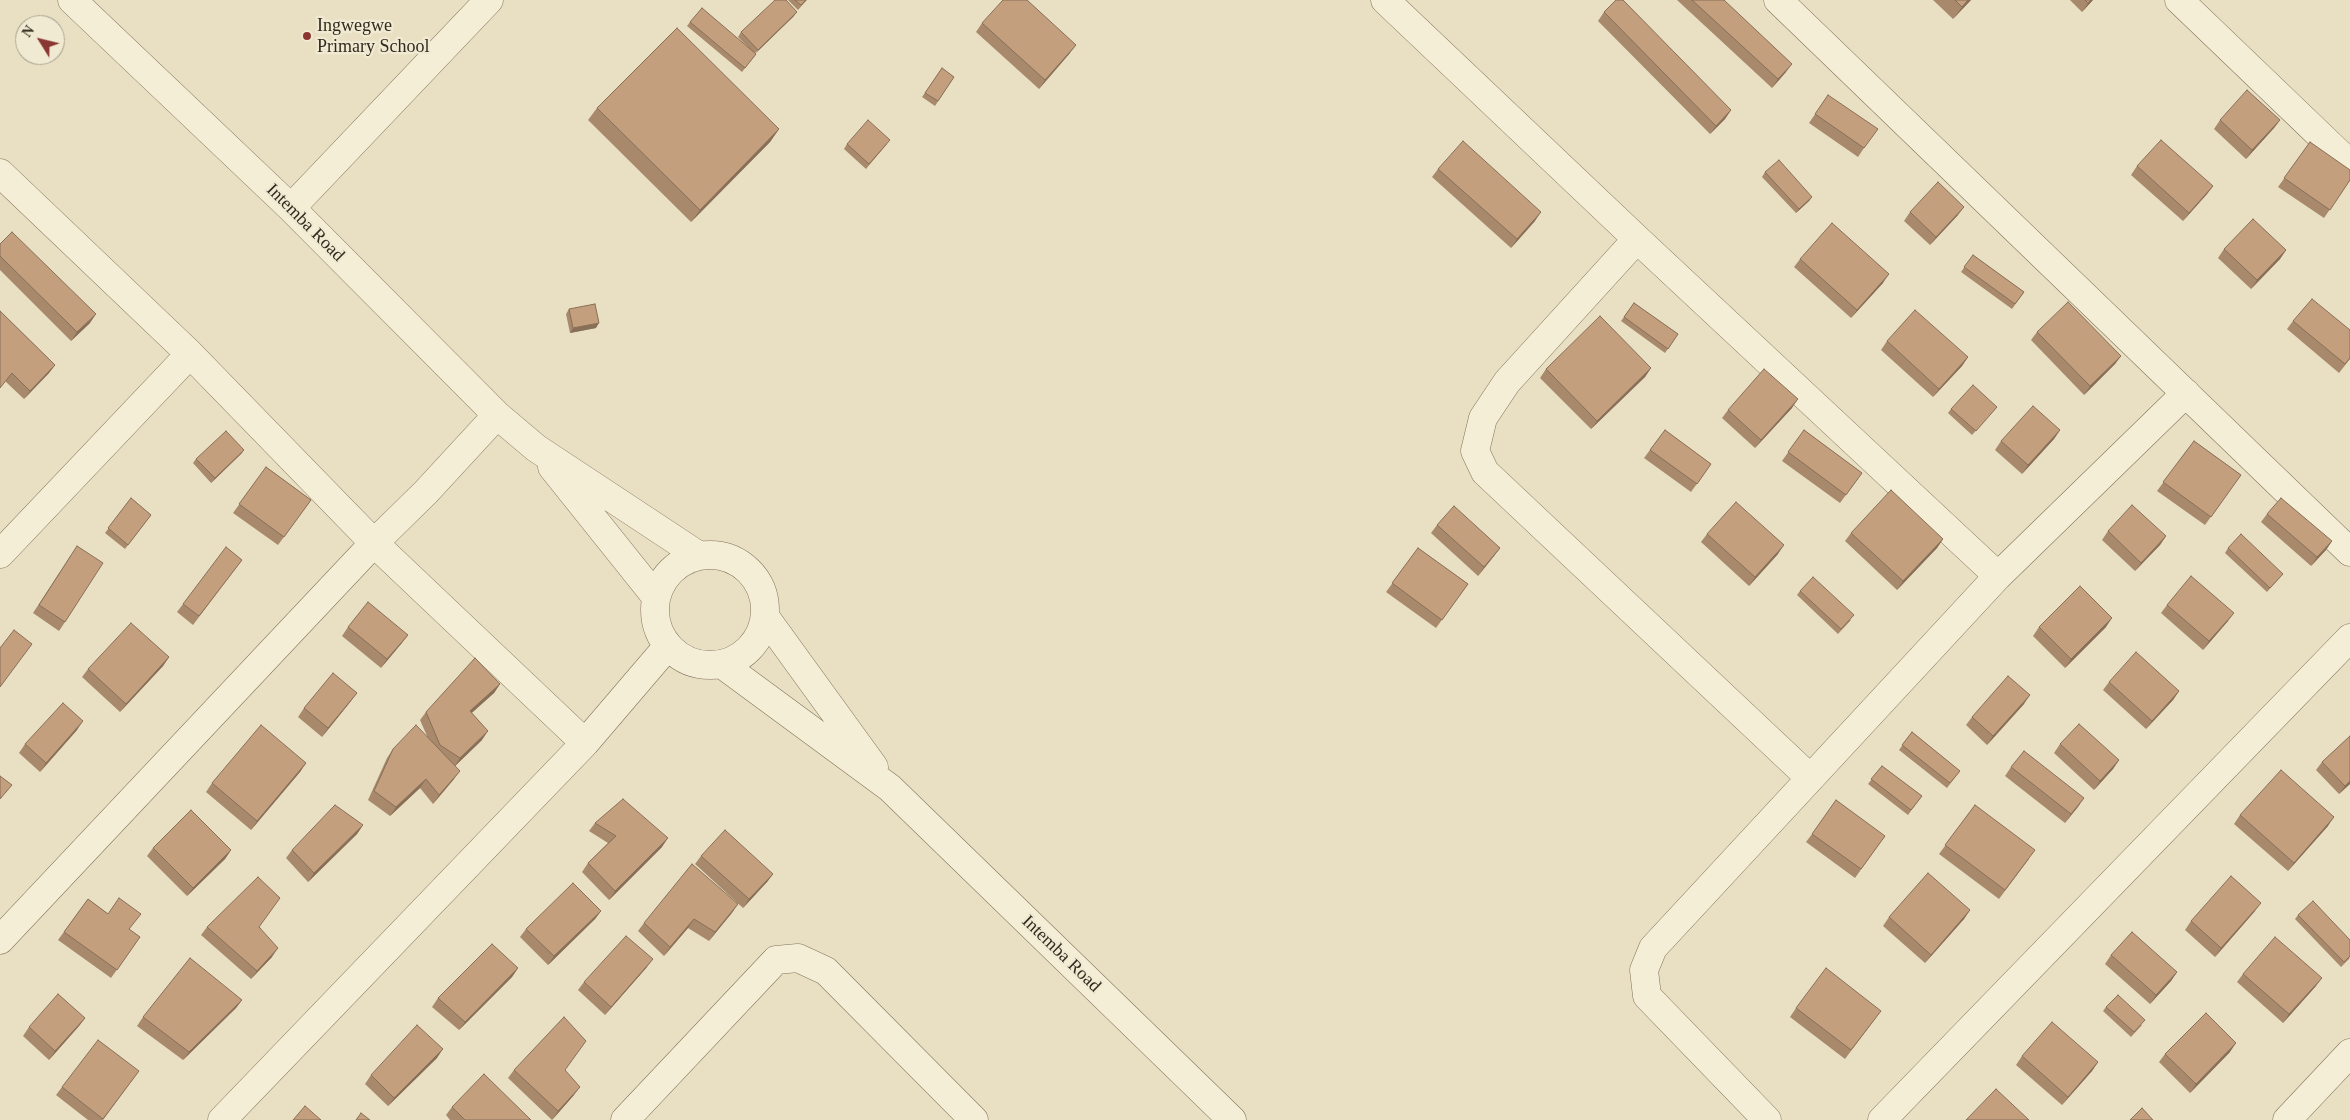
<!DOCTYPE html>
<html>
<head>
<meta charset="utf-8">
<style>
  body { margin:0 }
  #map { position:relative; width:2350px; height:1120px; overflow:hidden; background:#e9e0c4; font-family:Georgia,serif }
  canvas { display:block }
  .north { position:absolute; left:15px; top:15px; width:50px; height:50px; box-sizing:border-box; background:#f1ead3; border:1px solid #a59d8b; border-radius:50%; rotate:306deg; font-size:14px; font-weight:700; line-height:20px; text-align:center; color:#332a1f }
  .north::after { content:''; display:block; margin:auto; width:18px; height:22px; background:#8a3733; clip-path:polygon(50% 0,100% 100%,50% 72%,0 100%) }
</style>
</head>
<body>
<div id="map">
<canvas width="2350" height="1120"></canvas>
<div class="north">N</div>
</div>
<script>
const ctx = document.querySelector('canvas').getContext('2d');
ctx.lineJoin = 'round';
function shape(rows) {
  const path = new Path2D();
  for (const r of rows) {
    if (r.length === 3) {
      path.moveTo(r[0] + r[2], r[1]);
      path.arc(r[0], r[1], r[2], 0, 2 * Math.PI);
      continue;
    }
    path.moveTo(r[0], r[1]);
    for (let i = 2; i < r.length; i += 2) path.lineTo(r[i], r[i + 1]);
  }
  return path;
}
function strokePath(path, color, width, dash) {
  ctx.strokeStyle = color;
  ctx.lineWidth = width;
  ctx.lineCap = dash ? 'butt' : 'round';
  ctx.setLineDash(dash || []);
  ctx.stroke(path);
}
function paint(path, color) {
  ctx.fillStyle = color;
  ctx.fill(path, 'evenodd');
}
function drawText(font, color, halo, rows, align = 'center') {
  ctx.font = font + ' Georgia,serif';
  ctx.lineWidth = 4.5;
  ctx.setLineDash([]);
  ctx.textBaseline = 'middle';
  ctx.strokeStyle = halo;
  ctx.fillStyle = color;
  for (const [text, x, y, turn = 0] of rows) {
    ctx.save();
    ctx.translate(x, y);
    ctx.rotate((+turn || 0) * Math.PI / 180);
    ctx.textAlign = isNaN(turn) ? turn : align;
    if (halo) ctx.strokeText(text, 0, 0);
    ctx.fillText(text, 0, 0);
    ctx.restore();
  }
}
const minor = shape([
  [72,0,291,208,497,415,536,448,698,555],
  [1385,0,1637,239,1998,576],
  [1778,0,2350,552],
  [2179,0,2350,164],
  [0,173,190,354,374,543,585,743],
  [291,208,489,0],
  [1637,239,1507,382,1483,418,1475,451,1485,472,1810,778],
  [552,467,656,597],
  [0,554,190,354],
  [710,610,55],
  [766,618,874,767],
  [723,665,890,788,1232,1120],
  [0,940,374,543,426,492,497,415],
  [222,1120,585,743,667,647],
  [625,1120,776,960,798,958,826,971,974,1120],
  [1767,1120,1647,996,1644,970,1653,948,1998,576,2186,393],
  [1882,1120,2350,638],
  [2287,1120,2350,1053]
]);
strokePath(minor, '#82725c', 29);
strokePath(minor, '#f5eed6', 28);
paint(shape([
  [788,0,807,0,798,10],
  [1677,0,1724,0,1786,72,1772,88],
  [1933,0,1971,0,1953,19],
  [2070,0,2093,0,2082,12],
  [797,12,793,17,755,53,756,54,753,58,742,72,687,26,690,22,748,47,738,37,741,32],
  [1604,12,1731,110,1725,119,1710,134,1598,21],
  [982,23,1070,53,1039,89,976,32],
  [942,68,954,77,935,106,922,97],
  [1828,95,1864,148,1858,157,1809,123],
  [597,108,779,129,770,142,691,222,588,120],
  [2220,120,2280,120,2274,128,2246,159,2214,129],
  [2310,142,2350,180,2324,218,2278,187],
  [847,144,887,144,866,169,844,149],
  [2137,166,2213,186,2207,194,2183,221,2131,175],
  [1438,169,1535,221,1511,248,1432,177],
  [1765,172,1812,197,1809,201,1796,213,1762,177],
  [1910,212,1958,215,1930,245,1904,221],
  [0,244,90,323,71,341,0,270],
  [2224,249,2286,250,2280,259,2251,289,2218,258],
  [1973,255,2024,292,2012,309,1961,272],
  [1800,259,1883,283,1851,318,1794,267],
  [1634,303,1678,334,1665,353,1621,321],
  [569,309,596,328,570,333,566,314],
  [0,311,55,365,49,373,24,399,6,382],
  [2293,321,2350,330,2350,359,2339,373,2287,329],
  [2037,332,2121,356,2115,364,2084,395,2031,340],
  [1887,341,1968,357,1962,366,1933,397,1881,350],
  [1651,368,1645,377,1591,429,1540,378,1546,369],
  [1997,407,1972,435,1948,413,1951,409],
  [1792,408,1755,448,1722,418,1728,410],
  [1665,430,1711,464,1691,492,1644,458],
  [1804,430,1862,473,1840,503,1782,461],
  [2060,430,2054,439,2022,474,1995,450,2001,441],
  [2194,441,2241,475,2205,525,2157,491],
  [244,450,241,454,211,483,193,463,196,459],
  [266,467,311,500,278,545,233,513],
  [131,498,151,515,125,549,105,533],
  [2267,514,2332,541,2326,550,2311,566,2261,522],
  [1437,525,1500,548,1494,556,1478,576,1431,533],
  [2108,531,2166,536,2160,545,2135,571,2102,540],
  [1851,533,1943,539,1937,548,1897,590,1845,541],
  [1707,534,1778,554,1749,586,1701,542],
  [1418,548,1468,584,1436,628,1386,592],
  [2228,548,2283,574,2267,592,2225,553],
  [71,555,65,622,59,631,33,613],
  [242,560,193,625,177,612,183,604],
  [1800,591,1851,620,1838,634,1797,595],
  [2167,605,2228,621,2203,650,2161,613],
  [348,627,408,635,381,668,342,636],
  [2039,627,2106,627,2065,668,2033,636],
  [169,657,163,666,120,712,82,677,88,669],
  [2109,682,2179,691,2173,700,2146,729,2103,690],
  [500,684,494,693,471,713,482,740,455,766,454,779,433,804,420,788,390,816,368,800,387,758,393,749,427,736,420,720,426,712],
  [351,701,322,737,298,717,304,708],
  [2024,704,1987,745,1966,725,1972,717],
  [77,730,40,772,19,753,25,744],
  [1912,732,1960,771,1947,788,1899,750],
  [2350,736,2350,784,2339,794,2316,770,2322,762],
  [2060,744,2119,760,2113,769,2094,790,2054,753],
  [306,763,300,772,251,830,206,792,212,783],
  [1882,766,1922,796,1908,815,1868,784],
  [2011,767,2084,798,2065,823,2005,776],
  [1975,805,2029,859,1999,899,1939,854],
  [2240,815,2328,826,2288,871,2234,824],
  [595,823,662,847,609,900,582,872,588,863,608,843,589,831],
  [363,825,357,834,308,882,286,858,292,850],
  [1812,834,1885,836,1855,878,1806,842],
  [153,848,231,850,225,859,187,896,147,856],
  [701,856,773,874,767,882,743,908,695,864],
  [88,899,140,937,111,978,58,940],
  [738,904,709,941,688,928,664,956,638,931,644,923],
  [1970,910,1964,919,1925,963,1883,926,1889,917],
  [601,911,595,919,548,965,520,937,526,929],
  [2255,911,2215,957,2185,930,2191,921],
  [2298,915,2350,958,2341,967,2295,919],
  [207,927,260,927,272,957,251,979,201,935],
  [2111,955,2177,972,2171,981,2150,1004,2105,964],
  [647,967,605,1015,578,990,584,982],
  [518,968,512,977,459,1030,432,1007,438,998],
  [2243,974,2316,986,2283,1023,2237,982],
  [242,1000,236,1008,183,1060,137,1026,143,1017],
  [2106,1007,2142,1025,2131,1037,2103,1011],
  [1796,1008,1875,1019,1845,1059,1790,1017],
  [85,1018,79,1026,49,1060,23,1036,29,1027],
  [2230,1052,2190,1093,2159,1062,2165,1054],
  [2022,1056,2098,1062,2092,1071,2062,1105,2016,1065],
  [437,1058,388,1106,365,1084,371,1075],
  [514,1070,574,1095,552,1120,508,1078],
  [139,1071,103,1120,88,1120,56,1095,62,1087],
  [452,1107,531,1120,450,1120,446,1115]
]), '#a8896c');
paint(shape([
  [1968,0,1971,0,1953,19,1962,7],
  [2091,0,2093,0,2082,12,2088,3],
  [797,12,793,17,755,54,758,50],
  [1076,45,1070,53,1039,89,1045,80],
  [1792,64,1786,72,1772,88,1778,79],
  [1731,110,1725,119,1710,134,1716,126],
  [2280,120,2274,128,2246,159,2252,150],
  [779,129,770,142,691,222,700,210],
  [2213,186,2207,194,2183,221,2189,213],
  [1812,197,1809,201,1796,213,1799,209],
  [1964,207,1958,215,1930,245,1936,237],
  [1541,212,1535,221,1511,248,1517,239],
  [2286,250,2280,259,2251,289,2257,280],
  [1889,274,1883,283,1851,318,1857,310],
  [96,314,90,323,71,341,77,332],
  [599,323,596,328,570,333,573,328],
  [2121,356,2115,364,2084,395,2090,386],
  [1968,357,1962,366,1933,397,1939,389],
  [55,365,49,373,24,399,30,391],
  [1651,368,1645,377,1591,429,1597,421],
  [1798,399,1792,408,1755,448,1761,440],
  [2060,430,2054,439,2022,474,2028,465],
  [244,450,241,454,211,483,215,478],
  [2166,536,2160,545,2135,571,2141,563],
  [1943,539,1937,548,1897,590,1903,581],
  [2332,541,2326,550,2311,566,2317,557],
  [1784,545,1778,554,1749,586,1755,577],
  [1500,548,1494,556,1478,576,1484,567],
  [2234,613,2228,621,2203,650,2209,641],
  [2112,618,2106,627,2065,668,2071,659],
  [408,635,402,643,381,668,387,659],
  [169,657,163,666,120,712,126,704],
  [500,684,494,693,464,720,470,711],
  [2179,691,2173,700,2146,729,2152,721],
  [357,693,351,701,322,737,328,728],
  [2030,695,2024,704,1987,745,1993,736],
  [83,721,77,730,40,772,46,763],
  [488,731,482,740,454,767,460,758],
  [2119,760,2113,769,2094,790,2100,781],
  [306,763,300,772,251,830,257,821],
  [460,771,454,779,433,804,439,795],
  [426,779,420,788,390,816,396,807],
  [2350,781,2350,784,2339,794,2345,786],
  [2084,798,2078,807,2065,823,2071,814],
  [2334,817,2328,826,2288,871,2294,863],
  [363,825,357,834,308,882,314,873],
  [668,838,662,847,609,900,615,891],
  [231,850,225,859,187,896,193,888],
  [773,874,767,882,743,908,749,899],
  [2261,903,2255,911,2215,957,2221,948],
  [738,904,732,913,709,941,715,932],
  [1970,910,1964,919,1925,963,1931,955],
  [601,911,595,919,548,965,554,956],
  [694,919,688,928,664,956,670,947],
  [278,948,272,957,251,979,257,971],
  [653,959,647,967,605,1015,611,1007],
  [518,968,512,977,459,1030,465,1022],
  [2177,972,2171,981,2150,1004,2156,995],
  [2322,978,2316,986,2283,1023,2289,1014],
  [242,1000,236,1008,183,1060,189,1052],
  [85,1018,79,1026,49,1060,55,1051],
  [2236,1043,2230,1052,2190,1093,2196,1084],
  [443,1049,437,1058,388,1106,394,1098],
  [2098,1062,2092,1071,2062,1105,2068,1097],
  [580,1087,574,1095,552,1120,558,1111]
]), '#886f58');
const building = shape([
  [775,0,786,0,797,12,758,50,741,32,775,0],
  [795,0,806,0,801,5,795,0],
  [1003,0,1027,0,1076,45,1045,80,982,23,1003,0],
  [1616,0,1623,0,1731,110,1716,126,1604,12,1616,0],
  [1692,0,1724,0,1792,64,1778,79,1692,0],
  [1955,0,1968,0,1962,7,1955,0],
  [2085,0,2091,0,2088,3,2085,0],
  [702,8,756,54,745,68,690,22,702,8],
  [677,28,779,129,700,210,597,108,677,28],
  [942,68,954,77,938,101,925,93,942,68],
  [2247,90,2280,120,2252,150,2220,120,2247,90],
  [1828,95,1878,129,1864,148,1815,114,1828,95],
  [868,120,890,140,869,164,847,144,868,120],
  [2161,140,2213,186,2189,213,2137,166,2161,140],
  [1463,141,1541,212,1517,239,1438,169,1463,141],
  [2310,142,2350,170,2350,180,2330,210,2284,178,2310,142],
  [1779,160,1812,197,1799,209,1765,172,1779,160],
  [1938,182,1964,207,1936,237,1910,212,1938,182],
  [2253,219,2286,250,2257,280,2224,249,2253,219],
  [1832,223,1889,274,1857,310,1800,259,1832,223],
  [12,232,96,314,77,332,0,256,0,244,12,232],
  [1973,255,2024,292,2015,304,1964,267,1973,255],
  [2312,299,2350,330,2350,358,2345,364,2293,321,2312,299],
  [2068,302,2121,356,2090,386,2037,332,2068,302],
  [1634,303,1678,334,1668,349,1624,317,1634,303],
  [595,304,599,323,573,328,569,309,595,304],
  [1915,310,1968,357,1939,389,1887,341,1915,310],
  [0,311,55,365,30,391,12,373,0,388,0,311],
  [1600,316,1651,368,1597,421,1546,369,1600,316],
  [1764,369,1798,399,1761,440,1728,410,1764,369],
  [1973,385,1997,407,1976,431,1951,409,1973,385],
  [2033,406,2060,430,2028,465,2001,441,2033,406],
  [1665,430,1711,464,1697,484,1650,450,1665,430],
  [1804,430,1862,473,1846,495,1788,452,1804,430],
  [226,431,244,450,215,478,196,459,226,431],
  [2194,441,2241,475,2211,517,2163,482,2194,441],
  [266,467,311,500,284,537,239,504,266,467],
  [1891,490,1943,539,1903,581,1851,533,1891,490],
  [131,498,151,515,128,545,108,528,131,498],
  [2281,498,2332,541,2317,557,2267,514,2281,498],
  [1736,502,1784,545,1755,577,1707,534,1736,502],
  [2132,505,2166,536,2141,563,2108,531,2132,505],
  [1454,506,1500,548,1484,567,1437,525,1454,506],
  [2241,534,2283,574,2270,588,2228,548,2241,534],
  [77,546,103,563,65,622,39,605,77,546],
  [226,547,242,560,199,616,183,604,226,547],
  [1418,548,1468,584,1442,620,1392,583,1418,548],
  [2191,576,2234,613,2209,641,2167,605,2191,576],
  [1813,577,1854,615,1841,629,1800,591,1813,577],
  [2080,586,2112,618,2071,659,2039,627,2080,586],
  [368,602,408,635,387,659,348,627,368,602],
  [131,623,169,657,126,704,88,669,131,623],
  [14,630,32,644,0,687,0,648,14,630],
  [2136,652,2179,691,2152,721,2109,682,2136,652],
  [475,658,500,684,470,711,488,731,460,758,440,745,426,712,475,658],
  [333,673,357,693,328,728,304,708,333,673],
  [2008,676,2030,695,1993,736,1972,717,2008,676],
  [63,703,83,721,46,763,25,744,63,703],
  [2079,724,2119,760,2100,781,2060,744,2079,724],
  [261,725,306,763,257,821,212,783,261,725],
  [416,725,460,771,439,795,426,779,396,807,374,791,393,749,416,725],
  [1912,732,1960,771,1950,783,1902,745,1912,732],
  [2350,736,2350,781,2345,786,2322,762,2350,736],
  [2024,751,2084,798,2071,814,2011,767,2024,751],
  [1882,766,1922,796,1911,810,1871,779,1882,766],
  [2281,770,2334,817,2294,863,2240,815,2281,770],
  [0,776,12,785,0,799,0,776],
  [623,799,668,838,615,891,588,863,616,836,595,823,623,799],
  [1836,800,1885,836,1861,869,1812,834,1836,800],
  [335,805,363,825,314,873,292,850,335,805],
  [1975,805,2035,850,2005,890,1945,845,1975,805],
  [191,810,231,850,193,888,153,848,191,810],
  [725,830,773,874,749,899,701,856,725,830],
  [692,864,738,904,715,932,694,919,670,947,644,923,692,864],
  [1928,873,1970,910,1931,955,1889,917,1928,873],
  [2231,876,2261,903,2221,948,2191,921,2231,876],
  [258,877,280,898,259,927,278,948,257,971,207,927,258,877],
  [573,883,601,911,554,956,526,929,573,883],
  [119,898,141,914,129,929,140,937,117,970,64,932,88,899,108,914,119,898],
  [2313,901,2350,940,2350,956,2344,962,2298,915,2313,901],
  [2132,932,2177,972,2156,995,2111,955,2132,932],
  [626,936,653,959,611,1007,584,982,626,936],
  [2275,937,2322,978,2289,1014,2243,974,2275,937],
  [492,944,518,968,465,1022,438,998,492,944],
  [190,958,242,1000,189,1052,143,1017,190,958],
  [1826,968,1881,1011,1851,1050,1796,1008,1826,968],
  [58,994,85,1018,55,1051,29,1027,58,994],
  [2118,995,2145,1020,2134,1032,2106,1007,2118,995],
  [2206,1013,2236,1043,2196,1084,2165,1054,2206,1013],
  [564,1017,586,1041,565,1070,580,1087,558,1111,514,1070,564,1017],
  [2052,1022,2098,1062,2068,1097,2022,1056,2052,1022],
  [417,1025,443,1049,394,1098,371,1075,417,1025],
  [98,1040,139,1071,103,1119,62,1087,98,1040],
  [484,1074,531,1120,465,1120,452,1107,484,1074],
  [1996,1089,2029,1120,1966,1120,1996,1089],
  [305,1106,321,1120,293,1120,305,1106],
  [2142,1108,2153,1120,2130,1120,2142,1108],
  [361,1113,370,1120,356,1120,361,1113]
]);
paint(building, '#c39f7e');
strokePath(building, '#886f58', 1);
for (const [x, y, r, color] of [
  [307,36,5,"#8a3733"]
]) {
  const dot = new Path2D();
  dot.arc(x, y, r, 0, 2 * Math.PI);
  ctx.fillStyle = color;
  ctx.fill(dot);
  strokePath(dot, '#f1ead3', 2);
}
drawText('18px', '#332a1f', '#f1ead3', [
  ["Ingwegwe",317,26],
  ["Primary School",317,47]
], 'left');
drawText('18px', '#332a1f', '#f1ead3', [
  ["Intemba Road",305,223,45],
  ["Intemba Road",1061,954,44]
]);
</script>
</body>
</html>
